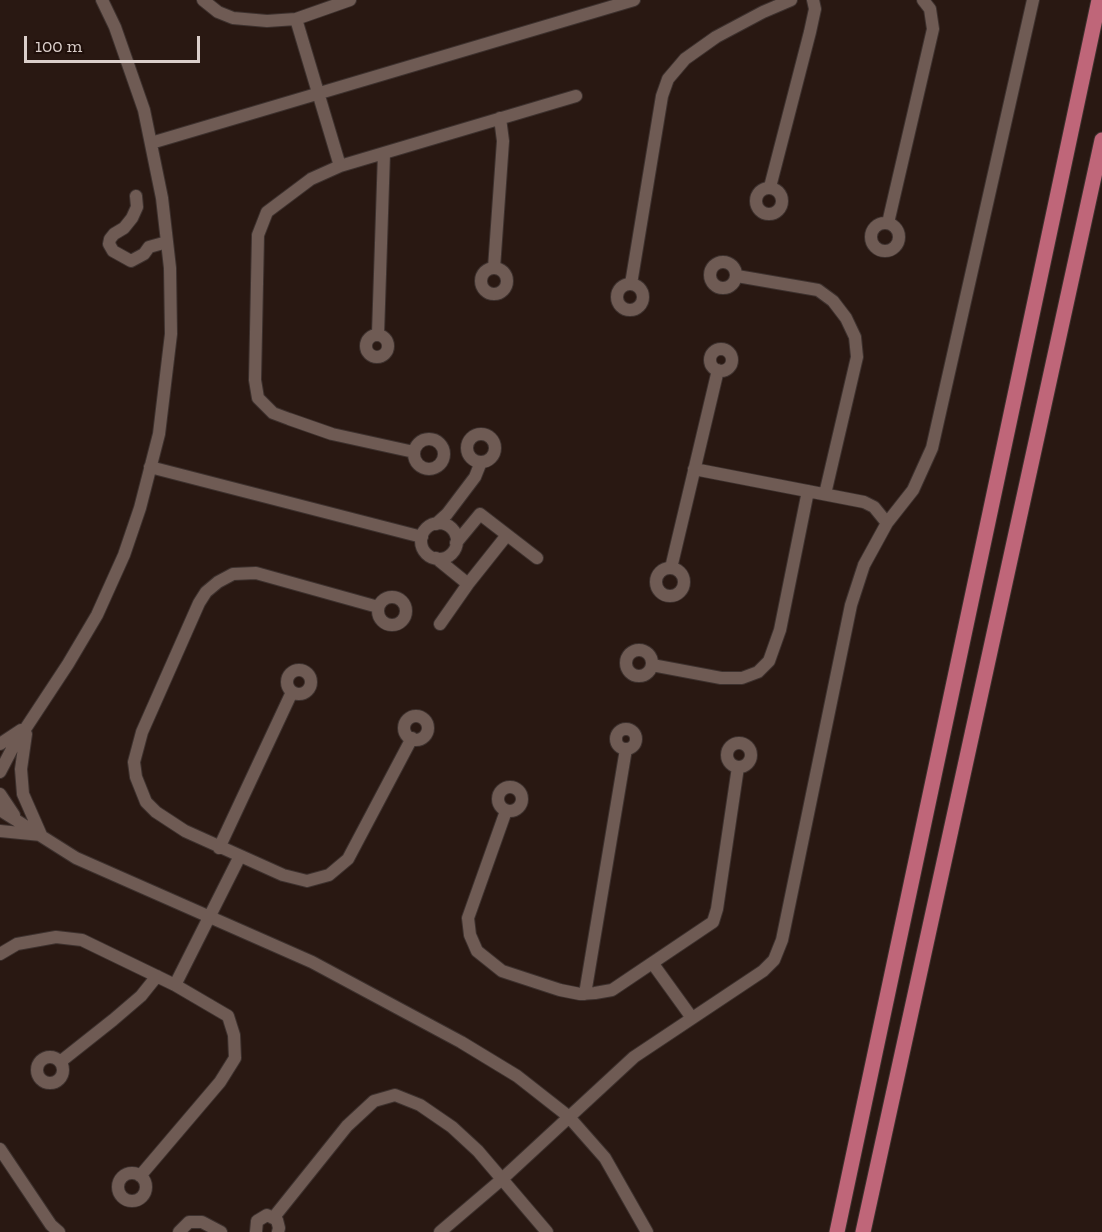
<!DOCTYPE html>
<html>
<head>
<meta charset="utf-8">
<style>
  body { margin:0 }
  #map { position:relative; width:1102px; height:1232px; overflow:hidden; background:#291812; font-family:"Zilla Slab",serif }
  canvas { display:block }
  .scale { position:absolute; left:24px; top:36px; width:176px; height:27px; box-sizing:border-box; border:3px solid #dbcfcb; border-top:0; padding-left:8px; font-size:18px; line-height:21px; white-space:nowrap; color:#dbcfcb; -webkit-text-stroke:4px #1f0f0a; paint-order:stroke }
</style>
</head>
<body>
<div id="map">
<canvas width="1102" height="1232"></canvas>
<div class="scale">100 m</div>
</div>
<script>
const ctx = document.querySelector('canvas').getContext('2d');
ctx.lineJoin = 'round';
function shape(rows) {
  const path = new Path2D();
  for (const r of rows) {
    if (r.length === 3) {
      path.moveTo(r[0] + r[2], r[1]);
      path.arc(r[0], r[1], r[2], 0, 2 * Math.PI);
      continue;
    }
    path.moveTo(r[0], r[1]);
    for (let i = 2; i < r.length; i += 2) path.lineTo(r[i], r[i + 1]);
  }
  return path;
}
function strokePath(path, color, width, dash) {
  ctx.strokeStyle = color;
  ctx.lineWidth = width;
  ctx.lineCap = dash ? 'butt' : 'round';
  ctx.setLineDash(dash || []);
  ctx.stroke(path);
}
const minor = shape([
  [203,0,218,12,233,18,267,21,296,19,350,0],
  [296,19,340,166],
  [151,143,634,0],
  [770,187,810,32,815,9,813,0],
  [769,201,13],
  [136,196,137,207,132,218,124,228,114,234,110,239,109,244,113,251,131,261,144,254,149,247,167,242],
  [888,223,933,29,930,9,923,0],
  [885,237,14],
  [723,275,13],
  [494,281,13],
  [494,268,503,141,500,118],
  [737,276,818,290,833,301,846,318,855,337,857,357,825,494],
  [631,284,662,96,668,79,685,59,716,37,763,12,791,0],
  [630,297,13],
  [378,334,384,153],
  [377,346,11],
  [721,360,11],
  [481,448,14],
  [429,454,15],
  [414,452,332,434,289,419,273,413,258,398,255,380,258,235,267,212,311,179,340,166,576,96],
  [150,467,422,537],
  [694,469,864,502,874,507,887,523],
  [439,541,18],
  [436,524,447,514,475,477,481,462],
  [456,543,480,514,537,558],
  [436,558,468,584,507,535],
  [671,568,718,370],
  [670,582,14],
  [392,611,14],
  [378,607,256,573,233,574,218,582,206,592,199,603,142,732,134,762,136,777,146,802,156,812,185,831,283,875,307,881,329,875,348,859,412,738],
  [440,624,468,584],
  [639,663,13],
  [652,665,721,678,742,678,758,672,769,661,780,630,808,491],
  [299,682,12],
  [416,728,12],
  [626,739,10],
  [739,755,12],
  [0,744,21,730],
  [0,772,12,749,68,664,97,615,124,555,140,508,159,434,171,334,170,268,162,198,144,110,115,27,102,0],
  [510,799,12],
  [0,794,14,815],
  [0,810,76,858,312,962,461,1042,517,1076,568,1116,605,1158,647,1232],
  [506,811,468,918,470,935,477,951,502,971,560,990,580,994,595,993,612,990,713,922,717,909,738,767],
  [0,831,41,835,23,794,21,769,26,734],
  [219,848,292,692],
  [0,954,17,944,56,937,82,940,175,985],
  [653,964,692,1018],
  [585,994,626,749],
  [50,1070,13],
  [60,1062,113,1020,141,996,157,976],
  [0,1149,51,1225,59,1232],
  [132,1187,14],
  [140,1176,220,1082,235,1058,234,1035,228,1016,175,985,240,856],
  [274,1217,347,1126,374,1101,395,1095,420,1105,452,1127,478,1151,547,1232],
  [179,1232,189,1222,202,1222,221,1232],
  [256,1232,257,1221,267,1215,277,1220,279,1228,278,1232],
  [440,1232,501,1180,634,1057,763,971,774,960,782,940,851,605,864,565,887,523,913,490,932,448,1033,0]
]);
const major = shape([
  [837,1232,1099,0],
  [863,1232,1102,140]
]);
strokePath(minor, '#3d312e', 14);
strokePath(major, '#3d312e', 17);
strokePath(minor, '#6f5b54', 12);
strokePath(major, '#bf6679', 15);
</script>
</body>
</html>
